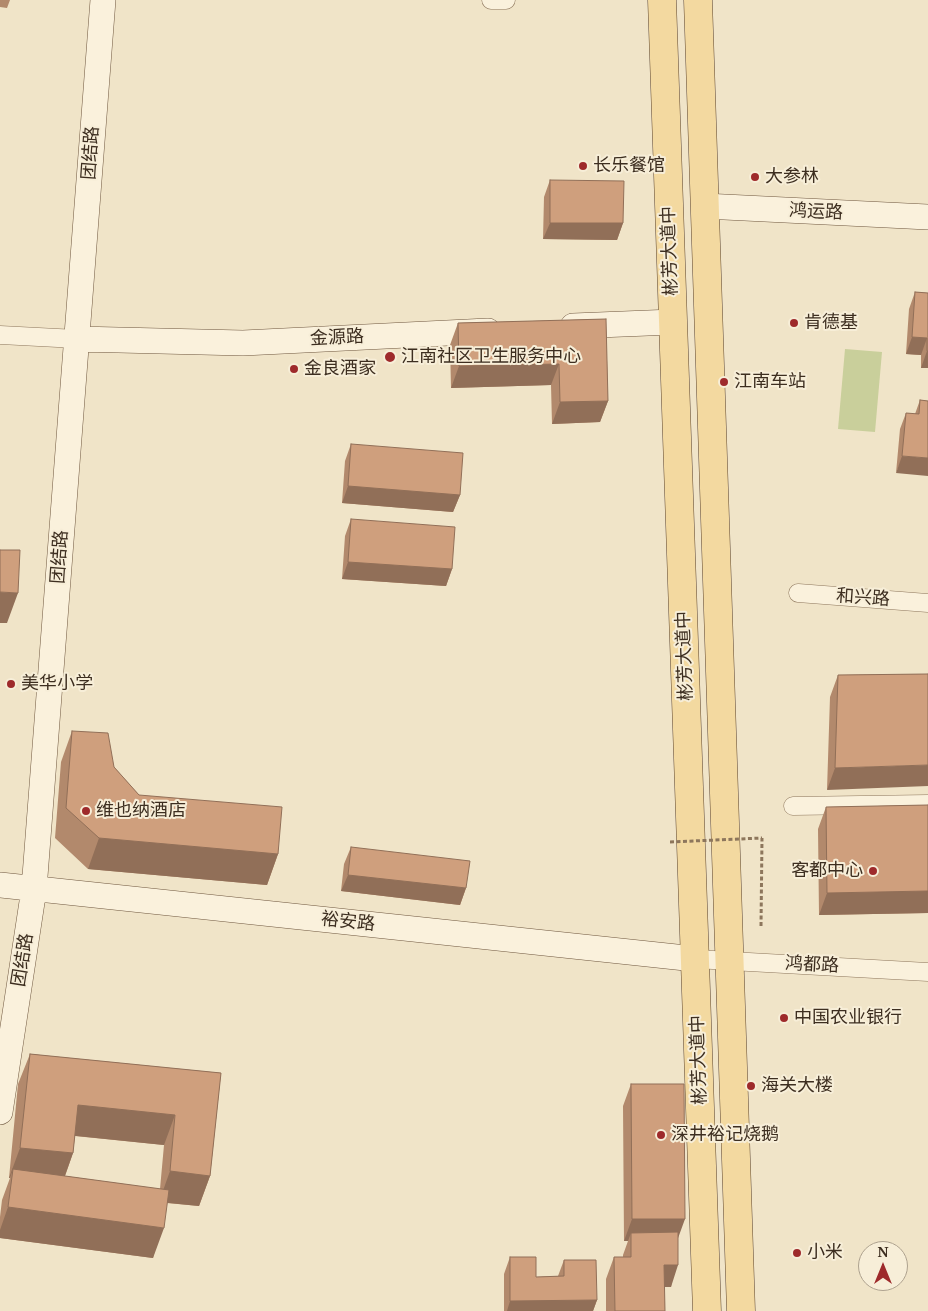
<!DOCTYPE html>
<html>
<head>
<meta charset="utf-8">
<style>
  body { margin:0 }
  #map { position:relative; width:928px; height:1311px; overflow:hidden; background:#f0e4c8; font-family:"Noto Serif",serif }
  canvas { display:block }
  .north { position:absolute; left:858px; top:1241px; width:50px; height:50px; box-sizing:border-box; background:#f7eed8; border:1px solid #ada18e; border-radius:50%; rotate:0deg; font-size:14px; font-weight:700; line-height:20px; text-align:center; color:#3d2e20 }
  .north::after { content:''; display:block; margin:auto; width:18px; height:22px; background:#9e2a2b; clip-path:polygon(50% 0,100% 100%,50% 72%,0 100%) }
</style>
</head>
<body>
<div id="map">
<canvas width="928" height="1311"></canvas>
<div class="north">N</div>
</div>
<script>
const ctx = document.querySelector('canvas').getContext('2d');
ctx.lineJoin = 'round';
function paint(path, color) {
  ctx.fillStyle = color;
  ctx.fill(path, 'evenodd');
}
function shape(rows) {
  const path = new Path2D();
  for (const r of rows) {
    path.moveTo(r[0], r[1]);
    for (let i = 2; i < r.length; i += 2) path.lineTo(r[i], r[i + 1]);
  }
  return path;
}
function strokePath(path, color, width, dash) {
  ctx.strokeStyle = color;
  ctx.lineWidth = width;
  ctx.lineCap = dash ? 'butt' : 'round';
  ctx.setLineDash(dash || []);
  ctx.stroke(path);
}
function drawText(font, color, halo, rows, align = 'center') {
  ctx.font = font + ' "Noto Serif","Noto Sans SC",serif';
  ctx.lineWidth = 4;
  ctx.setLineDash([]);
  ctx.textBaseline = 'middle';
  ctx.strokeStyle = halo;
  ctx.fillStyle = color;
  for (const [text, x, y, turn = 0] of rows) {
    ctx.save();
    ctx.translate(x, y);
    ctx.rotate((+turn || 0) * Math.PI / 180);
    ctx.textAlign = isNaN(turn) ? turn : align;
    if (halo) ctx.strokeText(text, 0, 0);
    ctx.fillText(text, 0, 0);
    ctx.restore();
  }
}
paint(shape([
  [845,349,882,352,875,432,838,429]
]), '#c9cf9b');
const street = shape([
  [491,0,506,0],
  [0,335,77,339],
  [798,593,928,603],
  [793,806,928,804],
  [695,959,928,972]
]);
const secondary = shape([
  [704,206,928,217],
  [573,326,673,322],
  [77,339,243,343,488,331],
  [0,885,695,959],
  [0,1112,34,889,103,0]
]);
const primary = shape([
  [662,0,707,1311],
  [698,0,741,1311]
]);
strokePath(street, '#8d765c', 19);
strokePath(secondary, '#6f573f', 26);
strokePath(primary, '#5b4430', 29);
strokePath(shape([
  [761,926,762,838]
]), '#8d765c', 3, [4, 2.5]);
strokePath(street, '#faf1dc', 18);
strokePath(secondary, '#faf1dc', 25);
strokePath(primary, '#f3d9a0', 28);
strokePath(shape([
  [670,842,762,838]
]), '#8d765c', 3, [4, 2.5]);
paint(shape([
  [0,0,10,0,7,8,0,7],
  [550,180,623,223,617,240,543,239,544,197],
  [915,292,928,293,928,368,921,368,921,355,906,354,909,309],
  [606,319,608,401,600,422,552,424,551,385,451,388,450,345,458,323],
  [920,400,928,401,896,473,900,429,906,413,915,414],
  [351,444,460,495,453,512,342,503,345,461],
  [351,519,452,569,446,586,342,579,345,536],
  [928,674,827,790,830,697,838,675],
  [72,731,114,767,139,795,278,854,267,885,88,869,55,838,61,762],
  [928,805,928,913,819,915,818,829,826,807],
  [351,847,466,888,460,905,341,891,344,864],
  [30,1054,221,1073,210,1176,199,1206,167,1203,153,1258,0,1238,0,1217,2,1200,10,1178,9,1178,18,1084],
  [75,1136,164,1145,160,1189,65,1176,73,1153],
  [631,1084,678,1237,671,1287,664,1287,665,1311,606,1311,606,1279,614,1257,623,1257,623,1255,628,1241,624,1241,623,1106],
  [510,1257,536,1277,558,1276,564,1260,597,1300,593,1311,504,1311,504,1274]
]), '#b2896c');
paint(shape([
  [550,223,623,223,617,240,543,239],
  [912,337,927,338,921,355,906,354],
  [927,351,928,351,928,368,921,368],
  [559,364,551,385,451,388,459,366],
  [608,401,600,422,552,424,560,402],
  [902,456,928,458,928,476,896,473],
  [348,486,460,495,453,512,342,503],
  [348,562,452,569,446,586,342,579],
  [0,592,18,593,7,623,0,623],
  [928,765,928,786,827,790,835,768],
  [99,838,278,854,267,885,88,869],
  [348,875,466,888,460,905,341,891],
  [928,891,928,913,819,915,827,893],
  [78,1105,175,1115,164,1145,67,1135],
  [20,1148,73,1153,62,1184,13,1169,10,1178,9,1178],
  [170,1171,210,1176,199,1206,159,1202],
  [8,1207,164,1228,153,1258,0,1238,0,1230],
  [632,1219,685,1219,677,1241,631,1233,628,1241,624,1241],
  [664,1265,678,1265,671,1287,656,1287],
  [597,1300,593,1311,507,1311,510,1301]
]), '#916f58');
const building = shape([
  [550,180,624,181,623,223,550,223,550,180],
  [915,292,928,293,928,351,927,351,927,338,912,337,915,292],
  [606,319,608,401,560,402,559,364,459,366,458,323,606,319],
  [920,400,928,401,928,458,902,456,906,413,919,414,920,400],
  [351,444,463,453,460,495,348,486,351,444],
  [351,519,455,527,452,569,348,562,351,519],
  [0,550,20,550,18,593,0,592,0,550],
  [928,674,928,765,835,768,838,675,928,674],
  [72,731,108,733,114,767,139,795,282,807,278,854,99,838,66,808,72,731],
  [928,805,928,891,827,893,826,807,928,805],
  [351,847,470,861,466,888,348,875,351,847],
  [30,1054,221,1073,210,1176,170,1171,175,1115,78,1105,73,1153,20,1148,30,1054],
  [631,1084,684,1084,685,1219,632,1219,631,1084],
  [13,1169,169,1190,164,1228,8,1207,13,1169],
  [678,1232,678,1265,664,1265,665,1311,615,1311,614,1257,631,1257,631,1233,678,1232],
  [510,1257,536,1257,536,1277,564,1276,564,1260,596,1260,597,1300,510,1301,510,1257]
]);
paint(building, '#cf9f7d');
strokePath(building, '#916f58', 1);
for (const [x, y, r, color] of [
  [583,166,5,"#9e2a2b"],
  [755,177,5,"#9e2a2b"],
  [794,323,5,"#9e2a2b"],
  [390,357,6,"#9e2a2b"],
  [294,369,5,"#9e2a2b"],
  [724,382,5,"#9e2a2b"],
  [11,684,5,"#9e2a2b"],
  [86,811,5,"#9e2a2b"],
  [873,871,5,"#9e2a2b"],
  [784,1018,5,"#9e2a2b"],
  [751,1086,5,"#9e2a2b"],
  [661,1135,5,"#9e2a2b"],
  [797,1253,5,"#9e2a2b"]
]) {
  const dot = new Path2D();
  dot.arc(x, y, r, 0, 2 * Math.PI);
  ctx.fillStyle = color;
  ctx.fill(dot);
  strokePath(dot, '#f7eed8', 2);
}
drawText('18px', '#3d2e20', '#f7eed8', [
  ["团结路",91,153,-86],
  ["鸿运路",816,212,3],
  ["彬芳大道中",670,251,-92],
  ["金源路",337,338,-3],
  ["团结路",60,557,-86],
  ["和兴路",863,598,4],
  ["彬芳大道中",685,656,-92],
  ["裕安路",348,922,6],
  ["团结路",23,960,-81],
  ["鸿都路",812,965,3],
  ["彬芳大道中",699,1060,-92]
]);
drawText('18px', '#3d2e20', '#f7eed8', [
  ["长乐餐馆",593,166],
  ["大参林",765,177],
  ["肯德基",804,323],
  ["江南社区卫生服务中心",401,357],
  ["金良酒家",304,369],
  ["江南车站",734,382],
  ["美华小学",21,684],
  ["维也纳酒店",96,811],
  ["客都中心",863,871,"right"],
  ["中国农业银行",794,1018],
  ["海关大楼",761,1086],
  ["深井裕记烧鹅",671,1135],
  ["小米",807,1253]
], 'left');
</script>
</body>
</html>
